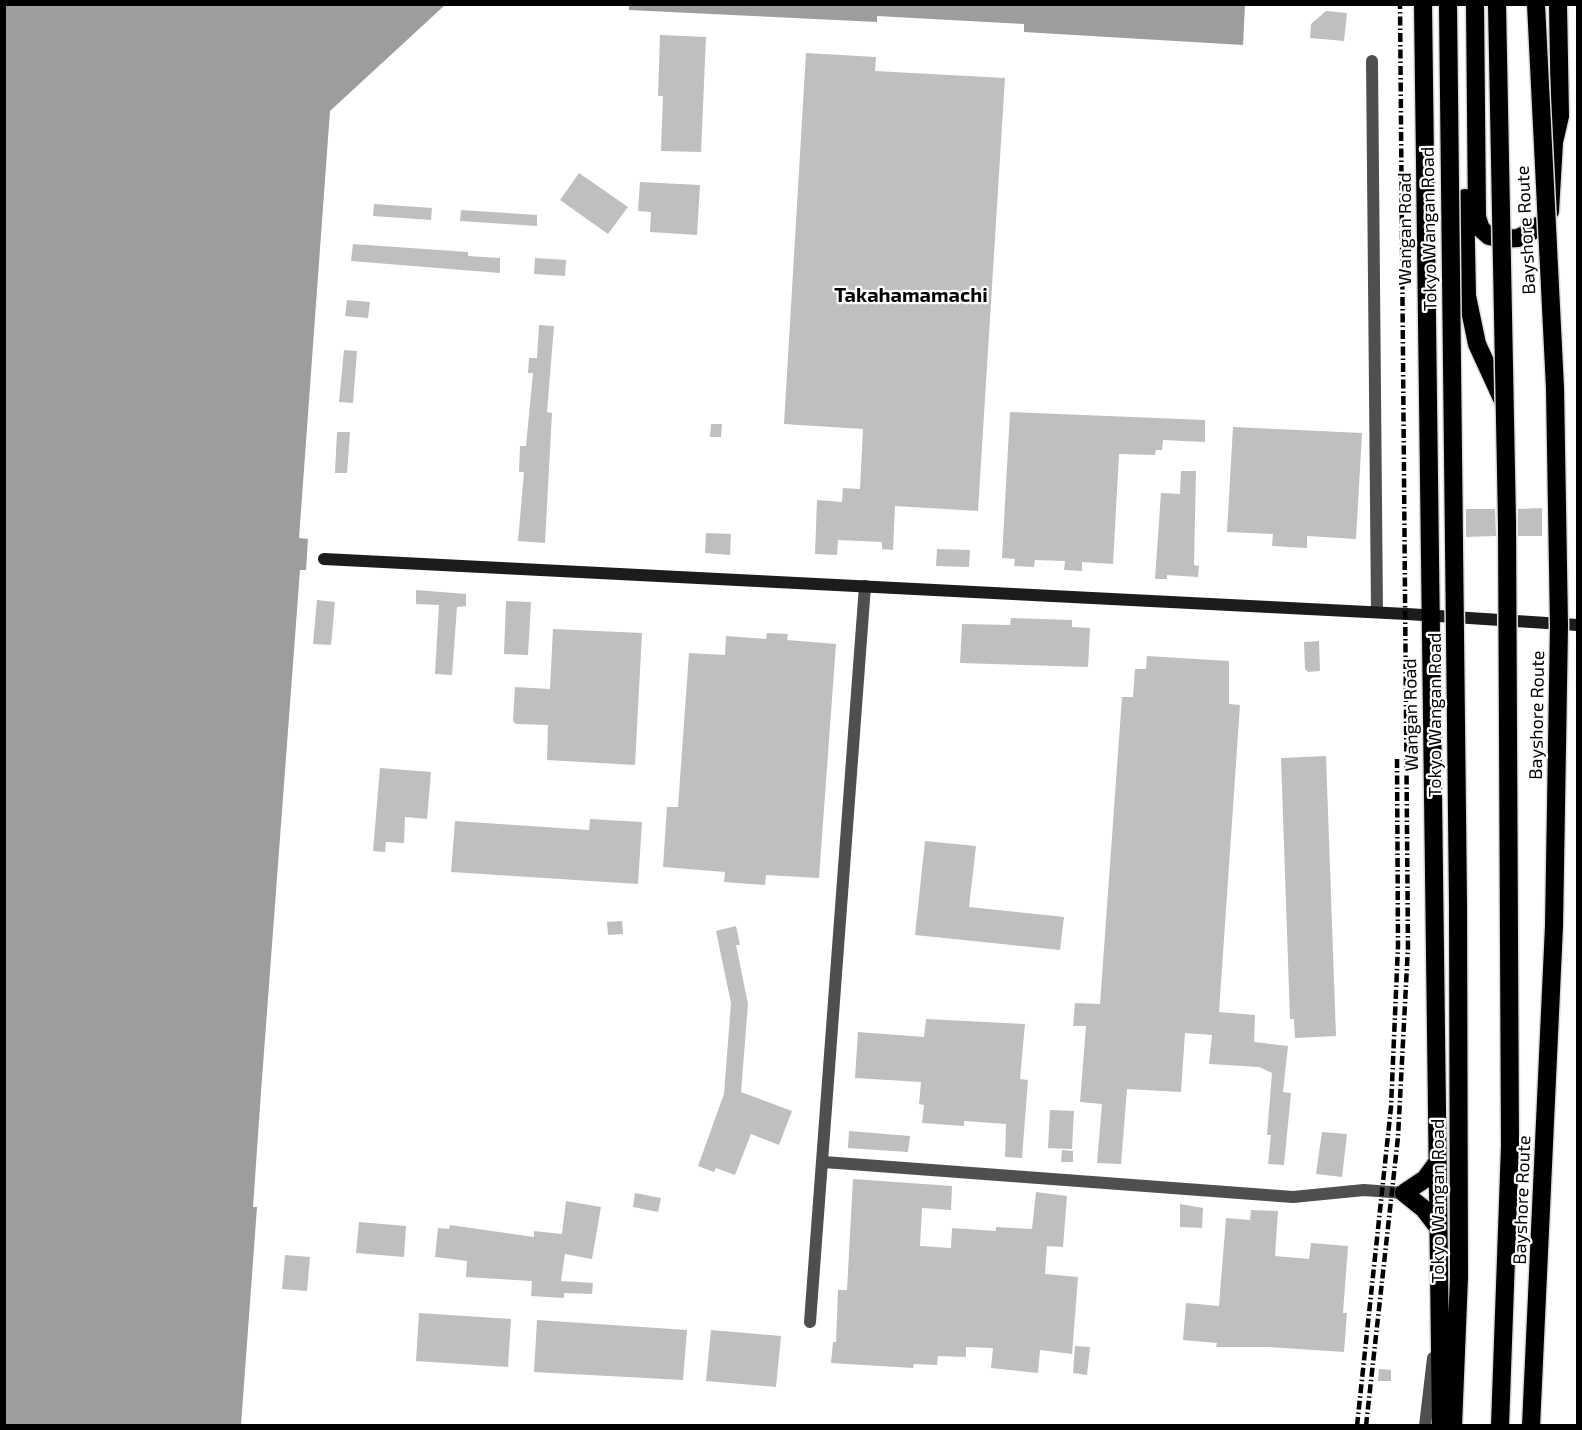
<!DOCTYPE html>
<html>
<head>
<meta charset="utf-8">
<style>
  body { margin:0 }
  #map { position:relative; width:1582px; height:1430px; overflow:hidden; background:#fff; font-family:"Exo 2",sans-serif }
  canvas { display:block }
  .frame { position:absolute; inset:0; border:6px solid #000; pointer-events:none }
</style>
</head>
<body>
<div id="map">
<canvas width="1582" height="1430"></canvas>
<div class="frame"></div>
</div>
<script>
const ctx = document.querySelector('canvas').getContext('2d');
ctx.lineJoin = 'round';
function paint(path, color) {
  ctx.fillStyle = color;
  ctx.fill(path, 'evenodd');
}
function shape(rows) {
  const path = new Path2D();
  for (const r of rows) {
    path.moveTo(r[0], r[1]);
    for (let i = 2; i < r.length; i += 2) path.lineTo(r[i], r[i + 1]);
  }
  return path;
}
function strokePath(path, color, width, dash) {
  ctx.strokeStyle = color;
  ctx.lineWidth = width;
  ctx.lineCap = dash ? 'butt' : 'round';
  ctx.setLineDash(dash || []);
  ctx.stroke(path);
}
function drawText(font, color, halo, rows, align = 'center') {
  ctx.font = font + ' "Exo 2",sans-serif';
  ctx.lineWidth = 4.5;
  ctx.setLineDash([]);
  ctx.textBaseline = 'middle';
  ctx.strokeStyle = halo;
  ctx.fillStyle = color;
  for (const [text, x, y, turn = 0] of rows) {
    ctx.save();
    ctx.translate(x, y);
    ctx.rotate((+turn || 0) * Math.PI / 180);
    ctx.textAlign = isNaN(turn) ? turn : align;
    if (halo) ctx.strokeText(text, 0, 0);
    ctx.fillText(text, 0, 0);
    ctx.restore();
  }
}
paint(shape([
  [5,4,445,5,330,111,299,538,308,539,306,570,300,570,261,1092,253,1207,257,1207,241,1425,5,1425],
  [629,5,629,4,1245,5,1243,45,1024,32,1024,24,877,16,877,22,629,10]
]), '#9d9d9d');
paint(shape([
  [1326,11,1347,13,1344,41,1310,38,1311,24],
  [660,35,706,37,701,152,661,151,663,96,658,96],
  [806,53,876,57,875,71,1005,78,978,511,895,506,893,550,882,549,882,542,838,540,837,555,815,554,817,500,842,502,843,488,860,489,863,429,784,424],
  [579,173,628,207,608,234,560,200],
  [640,182,700,185,697,235,650,232,651,212,638,211],
  [374,204,432,208,431,220,373,216],
  [461,210,537,215,537,226,460,221],
  [353,244,468,252,468,256,500,258,500,273,351,261],
  [535,258,566,260,565,276,534,274],
  [347,300,370,302,368,318,345,316],
  [539,325,554,326,547,412,552,413,545,543,518,541,524,472,519,472,520,446,526,446,533,373,528,373,529,358,537,358],
  [344,350,357,351,353,403,339,402],
  [1010,412,1205,420,1205,442,1163,440,1162,450,1156,450,1155,455,1119,454,1113,564,1082,562,1082,571,1064,570,1065,561,1035,560,1034,567,1014,566,1015,559,1002,558],
  [711,424,722,424,721,437,710,437],
  [1233,427,1362,433,1356,539,1307,536,1307,548,1272,546,1273,534,1227,532],
  [337,432,350,432,347,473,335,473],
  [1181,471,1196,471,1194,565,1199,566,1198,577,1167,575,1167,579,1155,579,1161,493,1180,494],
  [1542,508,1542,536,1518,536,1518,509],
  [1466,509,1495,509,1496,536,1466,537],
  [706,533,731,534,730,555,705,553],
  [937,549,970,550,969,567,936,566],
  [416,590,466,594,466,606,457,607,452,675,435,674,439,605,416,604],
  [317,600,335,602,331,645,313,644],
  [506,601,531,602,528,655,504,654],
  [1011,618,1072,620,1072,627,1090,628,1088,667,960,663,962,624,1010,625],
  [553,629,642,633,635,765,547,760,548,725,516,724,513,721,515,687,550,689],
  [767,633,788,634,787,640,836,644,819,878,766,875,765,885,724,882,725,872,663,867,667,807,678,807,689,653,725,655,726,636,766,639],
  [1319,641,1320,671,1308,672,1305,669,1304,642],
  [1147,656,1229,661,1229,704,1240,705,1219,1012,1255,1015,1254,1042,1288,1046,1283,1092,1291,1093,1284,1165,1268,1164,1271,1135,1267,1135,1272,1073,1259,1067,1209,1064,1212,1035,1185,1033,1181,1092,1127,1089,1121,1164,1097,1163,1102,1104,1080,1102,1086,1026,1073,1026,1075,1003,1100,1004,1122,697,1133,697,1135,669,1146,669],
  [1326,756,1336,1036,1295,1038,1294,1019,1290,1019,1281,758],
  [380,768,431,772,427,819,405,817,404,843,386,842,385,852,373,851],
  [590,819,642,822,638,884,451,872,455,821,589,830],
  [925,841,976,846,969,907,1064,917,1060,950,915,935],
  [622,921,623,934,608,935,607,922],
  [736,926,740,945,736,945,748,1004,741,1092,792,1111,779,1145,751,1134,735,1175,716,1168,714,1172,698,1166,724,1094,731,1003,716,931],
  [926,1019,1025,1024,1020,1079,1028,1080,1022,1158,1005,1157,1006,1124,964,1121,964,1126,922,1123,924,1105,919,1104,921,1082,855,1078,858,1032,924,1037],
  [1050,1110,1074,1111,1072,1149,1048,1148],
  [849,1131,910,1136,908,1152,848,1148],
  [1322,1132,1347,1134,1342,1177,1316,1174],
  [1062,1150,1073,1151,1073,1162,1061,1162],
  [853,1179,952,1186,951,1210,922,1208,920,1246,951,1248,952,1228,996,1231,996,1227,1032,1229,1036,1192,1067,1196,1063,1247,1047,1246,1045,1274,1078,1277,1072,1354,1040,1350,1038,1373,991,1368,993,1348,966,1347,966,1357,938,1356,937,1365,914,1364,913,1368,831,1363,833,1342,836,1342,838,1290,847,1290],
  [635,1193,661,1198,658,1212,633,1207],
  [566,1201,601,1207,592,1259,565,1254,561,1281,593,1283,592,1294,564,1293,564,1298,531,1296,532,1281,466,1277,467,1261,435,1257,438,1228,449,1229,450,1225,534,1237,534,1231,562,1234],
  [1180,1204,1203,1208,1202,1228,1180,1227],
  [1251,1210,1278,1211,1275,1256,1309,1259,1311,1243,1348,1246,1343,1313,1347,1313,1344,1352,1268,1347,1216,1347,1217,1343,1183,1340,1186,1303,1219,1306,1226,1218,1250,1220],
  [359,1222,406,1226,404,1257,356,1253],
  [285,1255,310,1257,307,1291,282,1289],
  [419,1313,511,1319,508,1367,416,1361],
  [537,1320,687,1330,683,1380,534,1372],
  [711,1330,781,1336,776,1387,706,1381],
  [1075,1346,1090,1347,1087,1375,1073,1373],
  [1379,1369,1391,1370,1391,1381,1378,1381]
]), '#bfbfbf');
const highway = shape([
  [1423,4,1441,1426],
  [1475,4,1477,217,1481,229,1489,236,1503,239,1518,238,1530,232,1543,223,1550,211,1554,142,1560,116,1558,4],
  [1465,198,1467,296,1477,344,1504,403],
  [1436,1164,1425,1179,1404,1193,1424,1209,1437,1226],
  [1453,1426,1459,1277,1458,904]
]);
strokePath(highway, '#dbdbdb', 21);
strokePath(shape([
  [1372,61,1377,612],
  [824,1162,1293,1197,1364,1190,1404,1193],
  [810,1322,865,586],
  [1425,1426,1433,1358]
]), '#4f4f4f', 12);
strokePath(shape([
  [324,559,1407,614,1578,625]
]), '#1c1c1c', 12);
strokePath(highway, '#000', 18);
strokePath(shape([
  [1357,1426,1391,1107,1398,946,1397,756],
  [1366,1426,1398,1137,1408,947,1400,4]
]), '#000', 4.5, [9, 3, 1.5, 3]);
const highwayBridge = shape([
  [1448,4,1458,904],
  [1497,4,1507,523,1510,1146,1500,1426],
  [1531,1426,1554,926,1559,626,1555,388,1536,4]
]);
strokePath(highwayBridge, '#dbdbdb', 21, []);
strokePath(highwayBridge, '#000', 18);
drawText('18px', '#000', '#fff', [
  ["Wangan Road",1405,229,-90],
  ["Tokyo Wangan Road",1429,229,-91],
  ["Bayshore Route",1526,230,-93],
  ["Wangan Road",1411,715,-91],
  ["Tokyo Wangan Road",1435,715,-90],
  ["Bayshore Route",1537,715,-89],
  ["Bayshore Route",1522,1200,-88],
  ["Tokyo Wangan Road",1438,1201,-90]
]);
drawText('bold 20px', '#000', '#fff', [
  ["Takahamamachi",911,295]
]);
</script>
</body>
</html>
